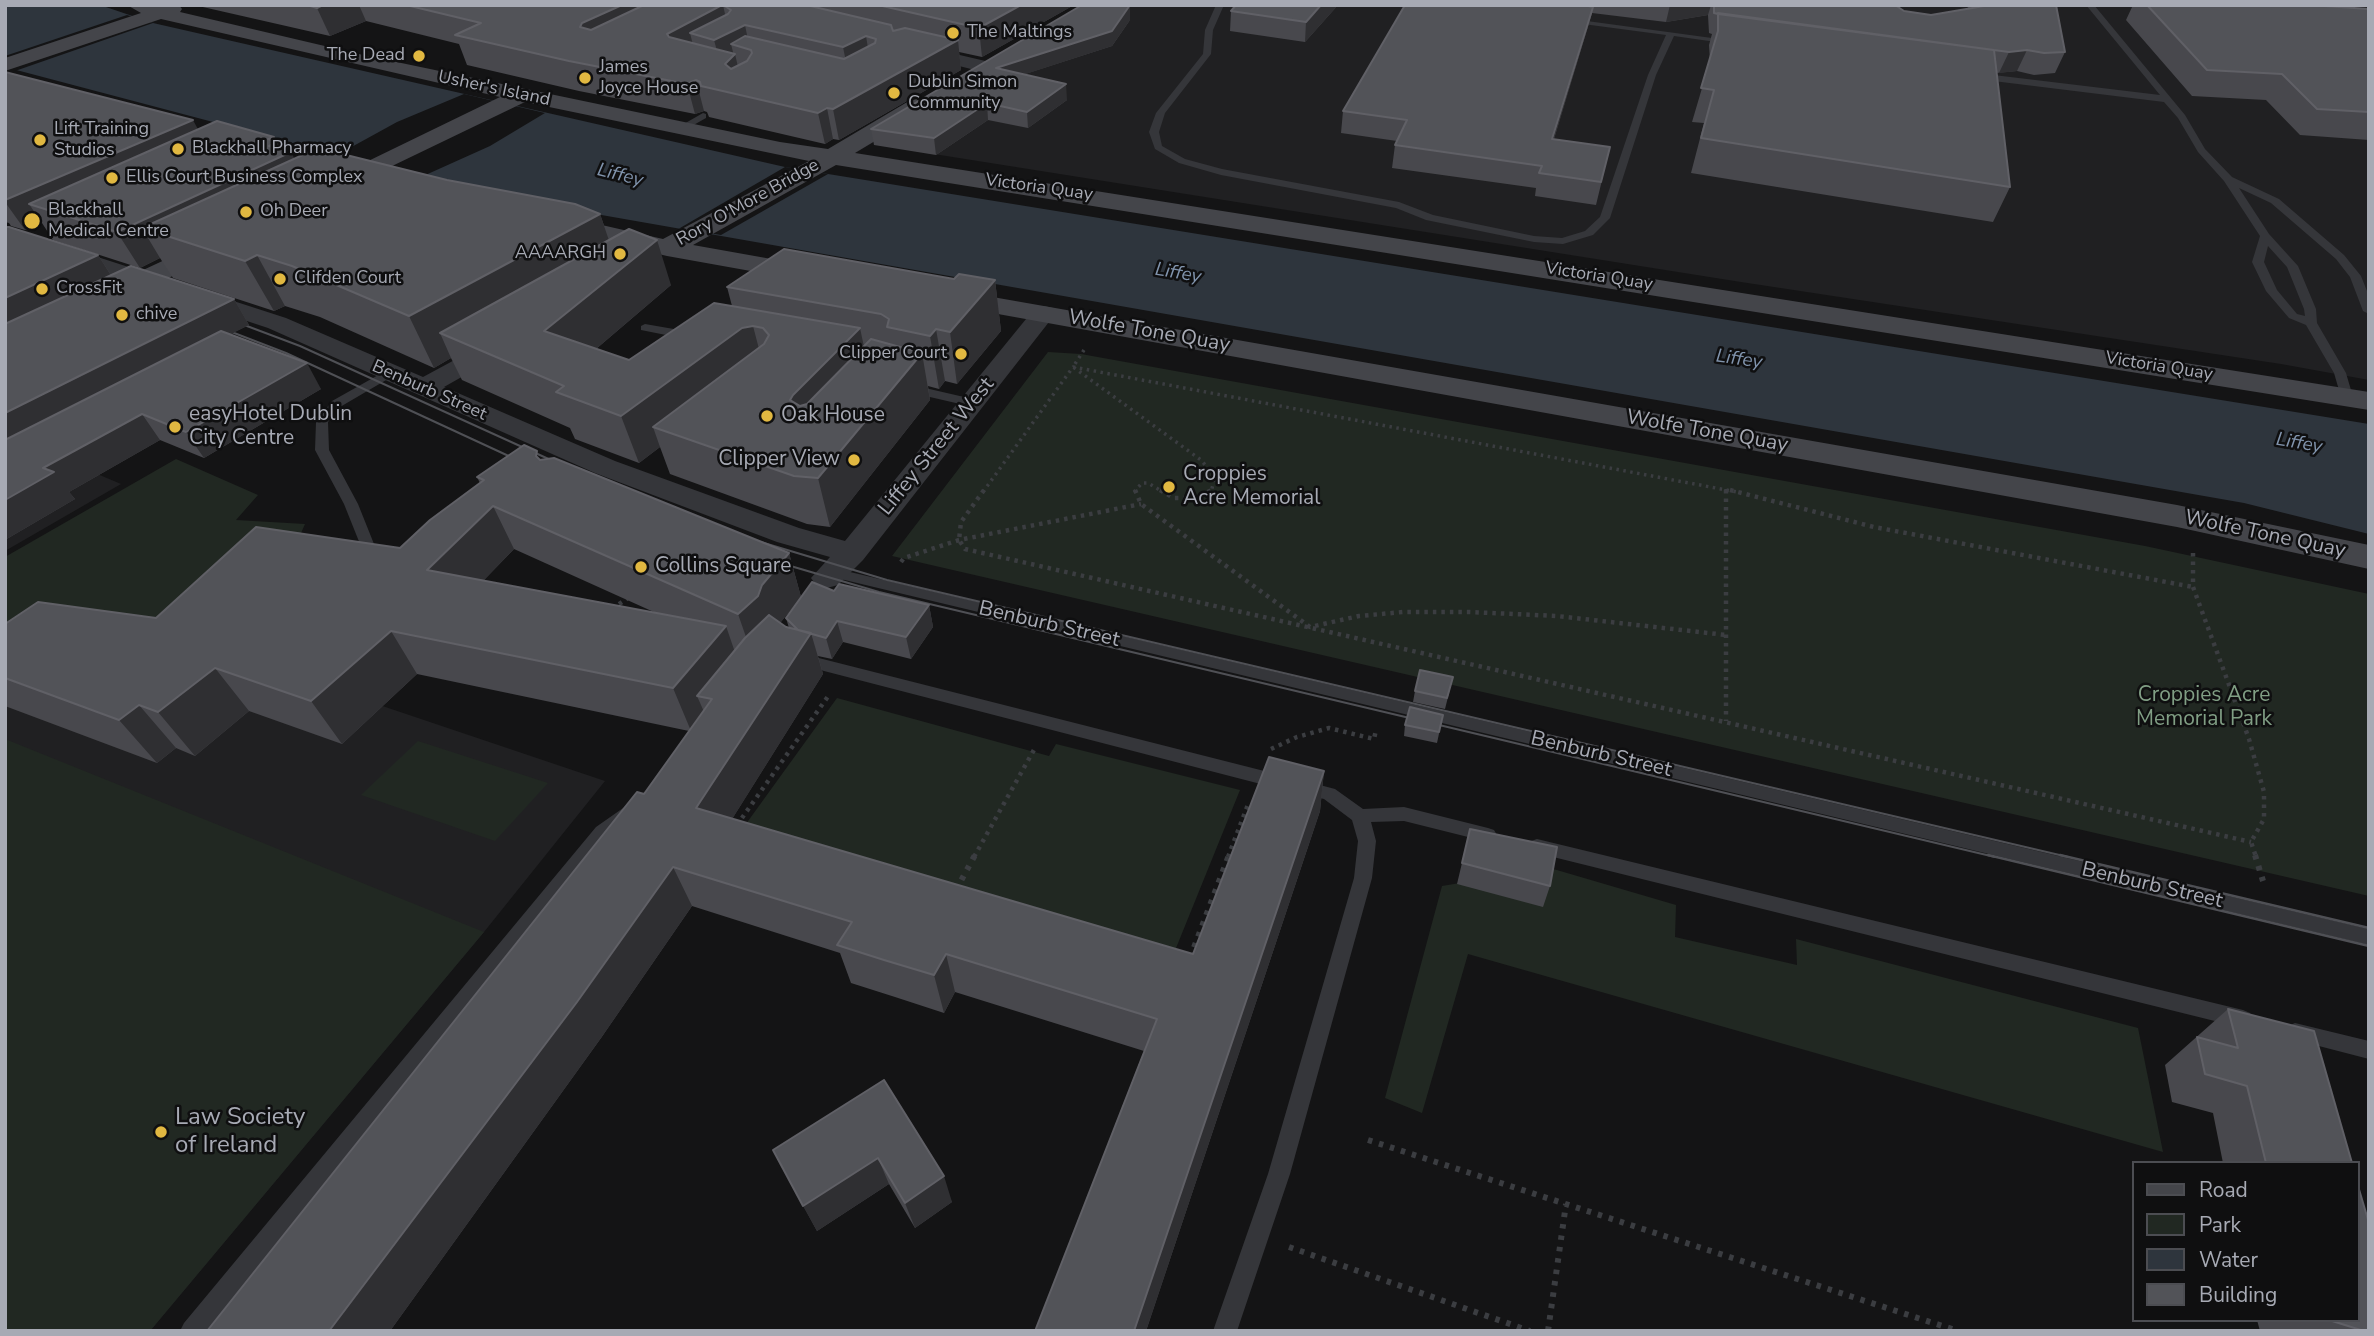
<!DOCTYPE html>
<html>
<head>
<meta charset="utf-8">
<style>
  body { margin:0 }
  #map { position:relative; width:2374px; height:1336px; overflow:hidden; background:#141415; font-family:"Nunito Sans",sans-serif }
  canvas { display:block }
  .frame { position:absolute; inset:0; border:7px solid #a7aab4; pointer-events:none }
  .legend { position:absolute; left:2132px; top:1161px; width:228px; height:161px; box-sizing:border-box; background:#0f0f10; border:2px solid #4c4d52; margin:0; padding:9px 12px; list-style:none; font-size:21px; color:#a7aab4 }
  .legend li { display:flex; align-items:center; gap:14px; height:35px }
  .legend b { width:35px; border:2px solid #4c4d52 }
</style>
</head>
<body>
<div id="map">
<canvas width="2374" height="1336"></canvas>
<div class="frame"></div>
<ul class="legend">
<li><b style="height:9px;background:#44454a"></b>Road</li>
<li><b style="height:19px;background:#212822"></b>Park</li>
<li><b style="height:19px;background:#2e353d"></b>Water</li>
<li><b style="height:19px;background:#525358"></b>Building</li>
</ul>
</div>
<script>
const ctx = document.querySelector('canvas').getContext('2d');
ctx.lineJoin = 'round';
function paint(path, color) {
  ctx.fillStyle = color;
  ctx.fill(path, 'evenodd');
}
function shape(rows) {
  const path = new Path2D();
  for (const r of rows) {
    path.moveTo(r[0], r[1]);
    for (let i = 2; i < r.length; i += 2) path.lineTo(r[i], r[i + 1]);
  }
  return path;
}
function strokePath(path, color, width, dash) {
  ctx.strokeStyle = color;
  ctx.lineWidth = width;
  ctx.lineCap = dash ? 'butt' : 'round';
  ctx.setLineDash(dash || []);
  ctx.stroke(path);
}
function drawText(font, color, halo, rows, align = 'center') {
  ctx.font = font + ' "Nunito Sans",sans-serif';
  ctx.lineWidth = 5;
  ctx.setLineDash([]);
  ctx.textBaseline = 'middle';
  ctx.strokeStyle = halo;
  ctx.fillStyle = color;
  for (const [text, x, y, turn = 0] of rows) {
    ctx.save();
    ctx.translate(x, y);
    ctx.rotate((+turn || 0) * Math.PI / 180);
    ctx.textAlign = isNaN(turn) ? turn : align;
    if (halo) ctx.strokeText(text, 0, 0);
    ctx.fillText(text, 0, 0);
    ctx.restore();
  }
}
paint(shape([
  [1109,5,2369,5,2369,380,2281,364,1741,282,877,145],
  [43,451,121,484,5,551,5,472],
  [5,629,329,688,605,781,484,932,150,1331,5,1331]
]), '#202022');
paint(shape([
  [1048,352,1081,354,2145,546,2369,594,2369,896,892,556],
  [176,459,258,495,236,520,305,524,285,570,194,658,5,629,5,557],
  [837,698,1049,756,1056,744,1240,790,1172,958,743,828],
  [5,739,484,932,150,1331,5,1331],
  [418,741,548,783,495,841,361,795],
  [1550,868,1676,905,1675,937,1797,965,1796,939,2138,1028,2163,1152,1468,954,1422,1113,1385,1098,1442,886]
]), '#212822');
paint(shape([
  [5,5,100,5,153,23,785,167,2369,424,2369,534,2244,503,533,203,421,177,5,67]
]), '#2e353d');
paint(shape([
  [127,15,153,23,15,71,5,67,5,56],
  [464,94,545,113,490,146,421,177,337,155,397,122],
  [785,167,828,174,721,235,680,228]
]), '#141415');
strokePath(shape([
  [1084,350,1073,367,1201,460,1215,477,1211,492],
  [1726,489,1726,492],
  [983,492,1073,367,1737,492],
  [1134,492,1142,483,1148,483,1163,492]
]), '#3b3d41', 3.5, [2.5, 4.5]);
strokePath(shape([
  [984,490,961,522,959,540,965,549,2251,842],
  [1135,490,1141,504,1310,627,1359,616,1403,612,1470,612,1557,616,1726,635],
  [1160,490,1174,498,1195,498,1212,490],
  [1726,490,1726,721],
  [1730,490,1874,527,2193,587],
  [2193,553,2193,587,2249,739,2264,792,2264,819,2251,842,2256,857],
  [901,562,904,558,959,540,1141,504],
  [612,609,631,596],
  [1271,749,1297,737,1329,728,1374,739,1376,730],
  [737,825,829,695],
  [974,857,1035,748],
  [1228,857,1249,802]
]), '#3b3d41', 4.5, [3.5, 5]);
strokePath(shape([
  [2255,855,2263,881],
  [956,890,975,855],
  [1190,958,1229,855],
  [1368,1140,1958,1331],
  [1289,1247,1530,1331],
  [1548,1331,1566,1204]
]), '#3b3d41', 6, [4.5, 7]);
paint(shape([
  [1216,5,1224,5,1213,30,1211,54,1165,113,1159,132,1162,146,1185,159,1222,169,1399,202,1433,215,1534,236,1562,238,1585,231,1600,217,1648,75,1666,35,1568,22,1564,20,1565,18,1734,41,1730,44,1674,36,1656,75,1610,218,1593,235,1563,244,1534,242,1426,220,1396,208,1221,175,1179,163,1155,149,1149,132,1156,113,1203,54,1205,30,1216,5],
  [2086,5,2094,5,2185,115,2205,149,2232,177,2279,199,2344,255,2361,276,2369,296,2369,314,2363,311,2350,277,2336,259,2271,203,2239,188,2269,234,2298,266,2316,309,2317,323,2346,373,2353,397,2351,400,2343,400,2341,397,2334,373,2306,325,2289,318,2266,291,2252,262,2260,236,2224,181,2198,152,2178,118,2164,102,1977,79,1973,76,1977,73,2160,95,2086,5],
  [2268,246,2287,267,2304,309,2305,316,2297,314,2277,290,2264,262,2268,246],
  [703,113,706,114,706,118,683,131,675,129,703,113],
  [645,324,691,332,697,336,691,340,641,330,641,326,645,324],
  [389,369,393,370,393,376,340,407,328,422,329,450,358,504,378,554,371,559,364,554,344,504,315,450,316,422,332,401,389,369],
  [908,384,977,400,979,403,973,407,904,391,904,385,908,384],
  [833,568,2369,929,2369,945,828,576,826,573,828,570,833,568],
  [803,654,1280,775,1286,777,1289,782,1286,787,1280,789,797,664,795,660,797,656,803,654],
  [1301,780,1335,789,1363,809,1404,807,1488,828,1494,830,1497,835,1494,840,1488,842,1404,821,1371,822,1376,841,1372,878,1290,1174,1237,1331,1213,1331,1268,1174,1354,878,1358,841,1352,820,1324,799,1295,792,1292,787,1295,782,1301,780],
  [626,806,632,808,635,813,632,818,608,837,207,1331,180,1331,184,1323,596,827,626,806],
  [1537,839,2243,1010,2250,1013,2253,1019,2250,1025,2243,1028,1537,853,1531,851,1528,846,1531,841,1537,839],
  [2295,1023,2369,1041,2369,1059,2288,1038,2285,1032,2288,1026,2295,1023]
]), '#35363a');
paint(shape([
  [917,45,994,63,996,67,987,73,911,54,908,50,917,45],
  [5,227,286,318,423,377,486,343,495,340,504,343,508,348,504,353,444,387,615,461,799,528,845,541,1035,308,1044,306,1053,308,1056,313,863,560,838,585,827,588,816,585,811,578,830,557,777,542,595,473,268,328,5,241,5,227]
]), '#35363a');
paint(shape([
  [127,5,179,5,182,9,180,12,363,55,780,142,828,149,909,101,917,99,925,101,928,106,925,111,855,153,2369,392,2369,410,836,165,693,245,822,268,826,274,822,280,812,282,667,256,549,228,545,223,549,218,558,215,663,239,809,161,525,102,334,194,325,192,322,187,325,182,500,97,161,19,5,71,5,58,141,13,127,5],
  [214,237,223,239,227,245,223,251,118,303,108,305,98,303,94,297,98,291,214,237],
  [947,289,2177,505,2369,545,2369,569,2177,527,937,303,933,297,937,291,947,289]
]), '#44454a');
strokePath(shape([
  [231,320,300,346,564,466],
  [216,326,286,353,526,464],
  [754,540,887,580,2068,857],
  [777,562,879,592,1995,857]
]), '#4f5055', 2);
strokePath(shape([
  [1988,855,2369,946],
  [2060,855,2369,928]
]), '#4f5055', 2.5);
paint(shape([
  [194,5,1074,5,982,57,959,52,961,70,839,140,833,139,825,144,709,117,707,112,704,111,695,114,579,91,467,65,459,44,366,21,330,36],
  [1236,5,1338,5,1305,42,1230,31,1231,11],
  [1405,5,1895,5,1904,11,1931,15,1969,9,1966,5,2056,5,2065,52,2055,73,2034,75,2017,71,1996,73,2010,187,1993,222,1691,173,1704,123,1692,122,1710,61,1709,45,1712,34,1709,33,1708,15,1666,22,1592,13,1554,139,1610,147,1596,205,1535,196,1536,188,1392,168,1395,145,1397,141,1341,133,1343,111],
  [2133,5,2309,5,2369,9,2369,140,2300,135,2266,100,2192,96,2126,20],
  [1130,20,1112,46,1025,74,1067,100,1028,128,988,120,936,155,874,145,871,129],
  [5,72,198,130,278,142,282,150,294,159,447,180,600,214,609,240,671,285,596,349,629,360,732,306,727,287,954,279,995,280,1001,331,957,384,945,381,939,389,928,386,930,400,830,527,807,524,670,474,660,447,639,463,575,439,570,428,462,380,451,358,434,368,320,317,285,306,274,311,173,278,160,258,140,268,53,240,42,223,25,230,11,226,9,223,5,222],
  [98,255,111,275,234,299,249,325,230,334,321,389,204,458,160,440,69,492,75,499,5,540],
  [541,460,789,553,801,597,780,623,786,627,789,628,786,618,834,591,929,605,933,627,911,659,843,642,832,659,818,656,823,674,732,819,1193,954,1324,771,1320,811,1146,1331,1035,1331,1144,1051,955,992,944,1013,895,997,851,983,840,953,692,906,601,1038,390,1331,207,1331,644,794,689,731,417,674,342,744,249,711,195,756,176,748,157,763,5,706,5,624,156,618,400,548,480,483,477,477],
  [514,549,656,613,483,581],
  [1453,677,1445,709,1413,702,1415,691],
  [1443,715,1437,743,1404,736,1405,725],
  [1470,829,1550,886,1543,907,1457,884],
  [2228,1009,2352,1163,2223,1163,2213,1113,2172,1102,2165,1065],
  [884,1080,952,1202,915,1228,889,1184,817,1231,773,1150],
  [2257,1320,2358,1320,2369,1331,2260,1331]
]), '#48484d');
paint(shape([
  [323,5,359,5,366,21,330,36,317,8],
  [622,5,691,5,590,56,580,27,582,23],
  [723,5,729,32,745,25,750,50,731,44,734,56,735,54,742,84,732,94,726,67,722,69,714,40,690,33,695,53,675,63,667,34],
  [1021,5,1074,5,982,57,979,28],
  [1130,5,1130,20,1112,46,998,83,996,68],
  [1321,5,1338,5,1305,42,1306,22],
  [1670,5,1711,5,1708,15,1666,22],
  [1593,7,1588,27,1547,161,1552,139],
  [866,36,871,66,849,77,843,47],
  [958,40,961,70,839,140,833,109],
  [2027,50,2017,71,1999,73,2009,52],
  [696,80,704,111,695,114,687,84],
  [1066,84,1067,100,1028,128,1027,112],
  [987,103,988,120,936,155,934,138],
  [827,108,833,139,825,144,818,113],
  [193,120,208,148,29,204,42,223,25,230,5,202,5,200],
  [274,137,277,143,278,142,285,155,291,152,309,187,142,228,160,258,140,268,117,232,269,146,268,139],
  [600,214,617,264,440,333,451,358,434,368,409,316],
  [657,240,671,285,563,377,544,331],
  [98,255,114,280,5,333,5,298],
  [257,255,285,306,274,311,245,261],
  [995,280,1001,331,957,384,950,332],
  [234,299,249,325,5,450,5,413],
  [753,326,765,372,653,427,660,447,639,463,621,416,742,328],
  [860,328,870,375,802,448,790,400,793,395],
  [936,329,945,381,939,389,930,336],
  [922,353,930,400,830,527,818,478],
  [307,363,321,389,204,458,186,432],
  [142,414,160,440,69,492,75,499,5,540,5,500,43,468],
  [493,506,514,549,451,614,427,570],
  [789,553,801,597,753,657,738,614],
  [929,605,933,627,911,659,906,637],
  [837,621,843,642,832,659,826,638],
  [726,626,741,670,697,696,705,714,691,731,673,688],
  [391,631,417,674,342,744,311,701],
  [811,633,823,674,714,848,696,808],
  [215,668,249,711,195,756,158,712],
  [139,705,176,748,157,763,119,720],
  [1324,771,1320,811,1146,1331,1134,1331],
  [673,867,692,906,601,1038,390,1331,329,1331],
  [946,954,955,992,944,1013,934,975],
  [878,1158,889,1184,817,1231,803,1206],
  [944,1176,952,1202,915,1228,905,1203]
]), '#2f2f32');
const building = shape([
  [307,5,323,5,317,8,307,5],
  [406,5,622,5,582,23,580,27,591,30,644,5,722,5,667,34,669,37,735,54,725,64,731,69,747,61,752,53,751,50,731,44,745,36,844,59,875,43,876,39,866,36,843,47,745,25,714,40,690,33,728,14,731,10,723,5,806,5,891,25,893,31,905,28,958,40,833,109,827,108,818,113,701,86,700,82,696,80,687,84,569,61,455,35,481,23,406,5],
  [878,5,1021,5,979,28,878,5],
  [1082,5,1130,5,1112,31,996,68,1066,84,1027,112,987,103,934,138,871,129,1082,5],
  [1236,5,1321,5,1306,22,1231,11,1236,5],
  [1405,5,1583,5,1593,7,1552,139,1610,147,1601,182,1539,173,1542,166,1395,145,1407,120,1343,111,1405,5],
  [1714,5,1895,5,1904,11,1931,15,1990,5,2056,5,2065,52,2044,53,2027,50,2009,52,1718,14,1714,13,1714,5],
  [2147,5,2309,5,2369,9,2369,112,2317,109,2282,74,2207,70,2147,5],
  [1718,13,1994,50,2010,187,1701,138,1714,90,1701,88,1718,31,1718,13],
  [5,72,193,120,5,200,5,72],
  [217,121,274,137,268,139,278,142,269,146,291,152,117,232,29,204,217,121],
  [318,148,447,180,575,204,600,214,409,316,292,266,257,255,245,261,142,228,318,148],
  [5,227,9,227,98,255,5,298,5,227],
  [629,229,657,240,544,331,629,360,714,303,860,328,793,395,790,400,800,406,807,404,871,339,922,353,818,478,794,476,653,427,764,344,769,335,763,328,753,326,742,328,621,416,556,392,564,386,440,333,629,229],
  [784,249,954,279,959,274,995,280,950,332,936,329,930,336,887,327,889,319,881,314,727,287,784,249],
  [131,266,234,299,5,413,5,324,131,266],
  [221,331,307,363,186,432,142,414,43,468,54,472,5,500,5,440,221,331],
  [524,445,537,451,536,456,540,460,554,458,789,553,762,585,758,596,738,614,493,506,427,570,726,626,673,688,391,631,311,701,215,668,158,712,139,705,119,720,5,678,5,624,38,602,156,618,256,527,400,548,430,520,484,480,477,477,524,445],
  [812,582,834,591,839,584,929,605,906,637,837,621,826,638,798,630,786,618,812,582],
  [769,615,786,627,811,633,696,808,1193,954,1269,757,1324,771,1134,1331,1035,1331,1157,1019,946,954,934,975,884,960,837,945,852,922,673,867,577,1002,329,1331,207,1331,637,792,644,794,712,699,697,696,745,638,769,615],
  [1420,670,1453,677,1447,698,1415,691,1420,670],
  [1410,707,1443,715,1439,732,1405,725,1410,707],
  [1470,829,1557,847,1550,886,1462,863,1470,829],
  [2228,1009,2314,1031,2352,1163,2266,1163,2247,1086,2205,1074,2197,1037,2238,1048,2228,1009],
  [884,1080,944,1176,905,1203,878,1158,803,1206,773,1150,884,1080],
  [2358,1186,2369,1223,2369,1331,2364,1331,2329,1320,2358,1320,2358,1186]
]);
paint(building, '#525358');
strokePath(building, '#606066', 2);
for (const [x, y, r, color] of [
  [953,33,7,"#e1b841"],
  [419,56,7,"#e1b841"],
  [585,78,7,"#e1b841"],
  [894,93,7,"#e1b841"],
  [40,140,7,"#e1b841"],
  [178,149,7,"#e1b841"],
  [112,178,7,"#e1b841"],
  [246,212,7,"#e1b841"],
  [32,221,9,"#e1b841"],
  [620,254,7,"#e1b841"],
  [280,279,7,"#e1b841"],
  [42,289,7,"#e1b841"],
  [122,315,7,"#e1b841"],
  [961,354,7,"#e1b841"],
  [767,416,7,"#e1b841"],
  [175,427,7,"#e1b841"],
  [854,460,7,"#e1b841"],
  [1169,487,7,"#e1b841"],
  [641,567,7,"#e1b841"],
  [161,1132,7,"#e1b841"]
]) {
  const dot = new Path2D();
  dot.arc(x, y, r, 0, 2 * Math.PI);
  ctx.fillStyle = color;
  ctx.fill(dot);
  strokePath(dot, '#0f0f10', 2.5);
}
drawText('18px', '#a7aab4', '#0f0f10', [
  ["The Maltings",967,33],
  ["The Dead",405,56,"right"],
  ["James",599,68],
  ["Joyce House",599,89],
  ["Dublin Simon",908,83],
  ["Community",908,104],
  ["Lift Training",54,130],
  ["Studios",54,151],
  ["Blackhall Pharmacy",192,149],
  ["Ellis Court Business Complex",126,178],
  ["Blackhall",48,211],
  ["Medical Centre",48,232],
  ["Oh Deer",260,212],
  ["AAAARGH",606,254,"right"],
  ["Clifden Court",294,279],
  ["CrossFit",56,289],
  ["chive",136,315],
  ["Clipper Court",947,354,"right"]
], 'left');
drawText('18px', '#a7aab4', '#0f0f10', [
  ["Usher's Island",494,89,12],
  ["Victoria Quay",1039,188,8],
  ["Rory O'More Bridge",748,203,-29],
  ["Victoria Quay",1599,277,9],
  ["Victoria Quay",2159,367,9],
  ["Benburb Street",429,391,24]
]);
drawText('italic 19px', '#8194ad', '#0f0f10', [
  ["Liffey",620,176,14],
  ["Liffey",1178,274,10],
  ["Liffey",1739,360,8],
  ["Liffey",2299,444,10]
]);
drawText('21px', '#a7aab4', '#0f0f10', [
  ["Wolfe Tone Quay",1149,332,10],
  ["Wolfe Tone Quay",1707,432,10],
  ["Liffey Street West",937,447,-51],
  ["Wolfe Tone Quay",2265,535,12],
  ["Benburb Street",1049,625,13],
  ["Benburb Street",1601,755,13],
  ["Benburb Street",2152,886,13]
]);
drawText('21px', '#a7aab4', '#0f0f10', [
  ["easyHotel Dublin",189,415],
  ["City Centre",189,439],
  ["Oak House",781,416],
  ["Clipper View",840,460,"right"],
  ["Croppies",1183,475],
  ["Acre Memorial",1183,499],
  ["Collins Square",655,567]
], 'left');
drawText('21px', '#809e84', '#0f0f10', [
  ["Croppies Acre",2204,696],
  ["Memorial Park",2204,720]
]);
drawText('24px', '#a7aab4', '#0f0f10', [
  ["Law Society",175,1118],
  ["of Ireland",175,1146]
], 'left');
</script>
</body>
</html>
